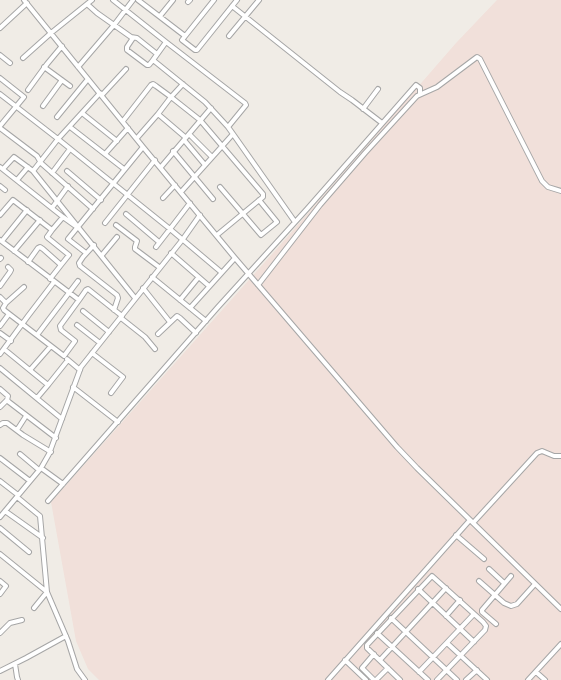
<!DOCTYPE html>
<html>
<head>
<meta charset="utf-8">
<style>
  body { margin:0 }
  canvas { display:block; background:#f0ece6 }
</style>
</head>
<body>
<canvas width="561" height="680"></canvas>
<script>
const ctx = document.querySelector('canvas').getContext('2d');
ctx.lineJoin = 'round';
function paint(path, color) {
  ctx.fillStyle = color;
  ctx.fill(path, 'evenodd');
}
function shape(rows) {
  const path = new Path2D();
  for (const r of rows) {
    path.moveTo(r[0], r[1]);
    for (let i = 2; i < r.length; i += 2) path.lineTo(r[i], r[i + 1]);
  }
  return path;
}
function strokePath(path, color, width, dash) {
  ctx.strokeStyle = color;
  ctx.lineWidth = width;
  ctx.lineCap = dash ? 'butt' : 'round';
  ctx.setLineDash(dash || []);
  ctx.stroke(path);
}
paint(shape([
  [497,0,561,0,561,680,99,680,88,669,76,641,51,502,289,235,456,43]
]), '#f1e0da');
const minor = shape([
  [24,0,143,147,235,258,397,447,417,468,561,609],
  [113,0,166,42,153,60,205,102,228,127,233,134],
  [138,0,185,36],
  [214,0,182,40,195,50,197,50,237,0],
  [188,2,190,0],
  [87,4,97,13,131,37,137,38,157,54],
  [232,6,340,92,352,100,382,123],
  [160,16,173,0],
  [0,28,27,3],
  [229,36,259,0],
  [133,38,127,47,127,50,147,65,149,65,153,60],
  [166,42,245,103,246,105,228,127],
  [0,55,10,63],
  [23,58,51,33,92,0],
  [44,67,70,86],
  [78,67,114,25,133,0],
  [0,78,24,97,0,126],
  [28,90,47,64,62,46],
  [0,94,58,139,100,93],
  [102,95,126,69],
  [43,106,62,80],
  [363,109,378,89],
  [82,113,117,141],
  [57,117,88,79],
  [123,121,151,85,153,84,156,86,171,97,183,84],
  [70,127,124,169],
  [0,128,37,156,41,163,93,209],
  [189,134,212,157],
  [185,137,158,114,171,97,200,120,263,194,263,197,217,235],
  [137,138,158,114],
  [184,140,205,165],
  [173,151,213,199],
  [105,154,128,128],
  [0,167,63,217],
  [161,167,211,108],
  [3,169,14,157,33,171],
  [67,171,101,200],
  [52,173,70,149],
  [17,180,28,167],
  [0,186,5,190],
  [220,187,261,235,277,222,259,200],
  [181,192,233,134,295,222],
  [163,198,175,185],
  [52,208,68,186],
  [126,214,159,242],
  [0,215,13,200,52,230,63,217,77,227],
  [105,223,155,160],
  [116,225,137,241,135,247,135,249,159,267],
  [52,230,47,237,48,238,69,255,61,265],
  [0,240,79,300,86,290,88,289,122,316],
  [2,241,27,210],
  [94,245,83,257,79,263,80,266,117,295,118,298,114,310],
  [156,247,170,229,221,272],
  [14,251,40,220],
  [86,253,68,239,143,147],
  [171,253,209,286],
  [102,255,117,237],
  [0,259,1,258],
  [28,262,38,248,40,247,43,249,61,265,50,279],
  [152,277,206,321],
  [258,285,320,205,365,153,417,96,437,87,477,57,480,59,542,181,548,187,561,191],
  [0,286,10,272,11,270,8,267],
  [143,288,170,322],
  [0,297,6,303,3,308,4,310,64,356,75,341,61,330,60,326,79,300],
  [135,298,33,171,58,139,170,229,190,203],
  [180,300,198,278],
  [6,303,24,287],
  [190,308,235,258],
  [83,311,109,332],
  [121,318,145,337,155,349],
  [77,325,100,343],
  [0,326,9,314],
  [0,333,11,341],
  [158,334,177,316,180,318,196,333],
  [37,335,78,281],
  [4,349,48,385,37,398],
  [92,353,123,377,111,393],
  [0,354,28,316,54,282],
  [67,359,80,370],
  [0,368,62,419],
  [30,370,51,346],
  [48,385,68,360],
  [73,387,118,422],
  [0,389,8,396,7,400,9,402,56,438],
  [0,407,7,400],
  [0,425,3,423,7,423,23,435,51,452],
  [17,430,26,416],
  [20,454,39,470],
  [0,458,30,481],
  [41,468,63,484],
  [0,481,18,495],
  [17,497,40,516,47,592,68,641,77,669,85,680],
  [48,501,218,307,307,209,416,85,420,88,420,94],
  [5,511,43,538],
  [0,517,41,468,49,454,81,367,183,239,200,215],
  [473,523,537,453,542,451,554,456,561,456],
  [0,528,29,552],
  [456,535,484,559],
  [0,554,47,592],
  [489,569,504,583],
  [0,581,6,586,0,594],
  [479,581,504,603,511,606,517,604,535,584],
  [418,589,474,642],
  [34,608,47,592],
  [446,616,460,600],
  [391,618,457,680],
  [496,624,482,612,482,610,511,576],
  [0,633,10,623,22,620],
  [377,633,428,680],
  [447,643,487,680],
  [345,660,366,680],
  [380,660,446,588],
  [15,664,17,677,18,680],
  [0,671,26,658,66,636],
  [419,672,474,614],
  [536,672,545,680],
  [328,680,470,520],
  [374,680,362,668,374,654],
  [376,680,388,668],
  [400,680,367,648,367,645,432,576,483,622,486,626,485,630,437,680],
  [466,680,477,670],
  [528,680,561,644]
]);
strokePath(minor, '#a6a6a6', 6);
strokePath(minor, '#fff', 4);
</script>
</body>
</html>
